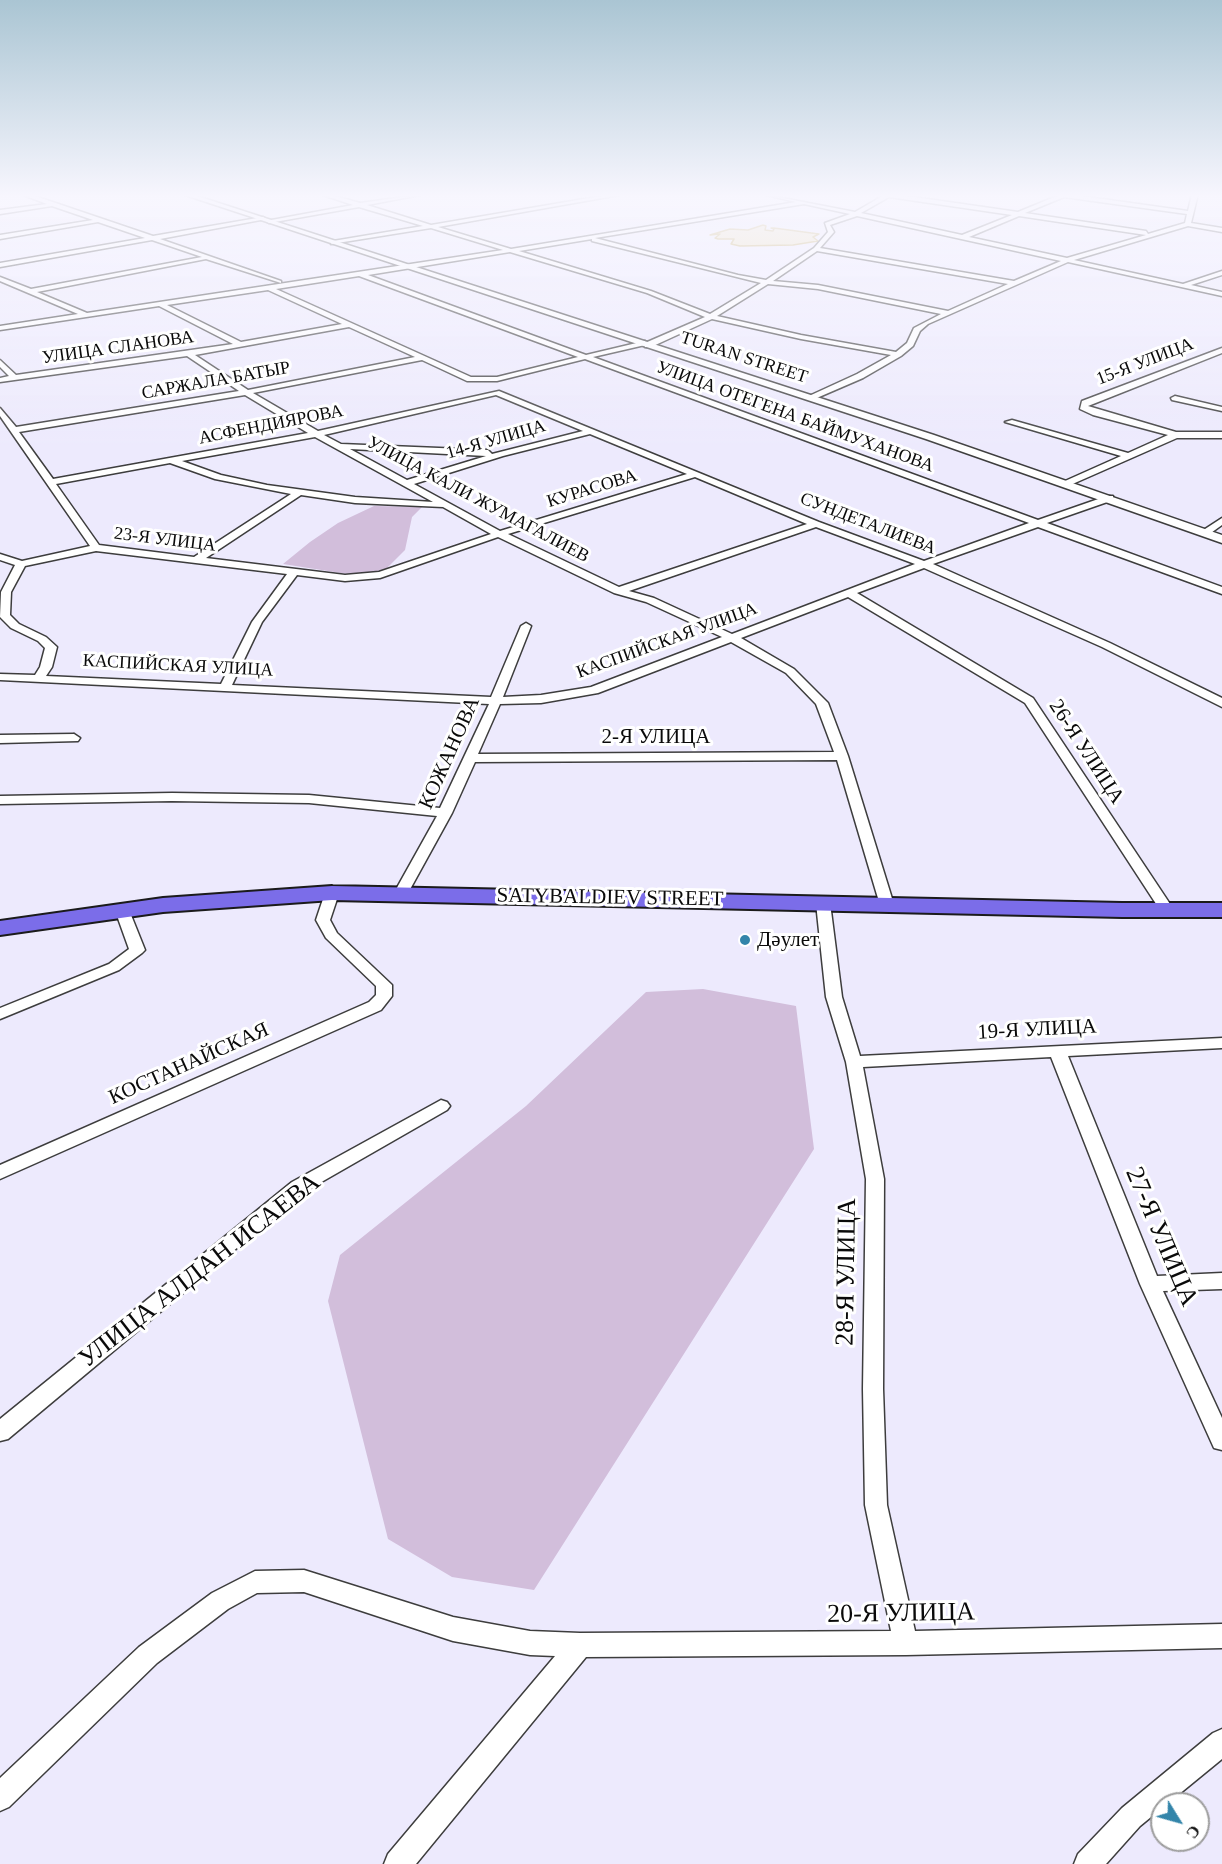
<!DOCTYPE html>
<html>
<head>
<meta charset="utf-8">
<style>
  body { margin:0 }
  #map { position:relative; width:1222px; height:1864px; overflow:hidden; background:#edeafd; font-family:Georgia,serif }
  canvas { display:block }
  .north { position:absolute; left:1150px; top:1792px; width:60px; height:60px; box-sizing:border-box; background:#fff; border:2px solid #9d9d9d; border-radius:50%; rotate:127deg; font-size:16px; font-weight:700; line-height:24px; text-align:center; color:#0a0a0a }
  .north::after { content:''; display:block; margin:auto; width:21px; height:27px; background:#3385aa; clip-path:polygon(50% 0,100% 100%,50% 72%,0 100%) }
</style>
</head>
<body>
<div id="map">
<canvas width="1222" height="1864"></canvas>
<div class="north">С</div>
</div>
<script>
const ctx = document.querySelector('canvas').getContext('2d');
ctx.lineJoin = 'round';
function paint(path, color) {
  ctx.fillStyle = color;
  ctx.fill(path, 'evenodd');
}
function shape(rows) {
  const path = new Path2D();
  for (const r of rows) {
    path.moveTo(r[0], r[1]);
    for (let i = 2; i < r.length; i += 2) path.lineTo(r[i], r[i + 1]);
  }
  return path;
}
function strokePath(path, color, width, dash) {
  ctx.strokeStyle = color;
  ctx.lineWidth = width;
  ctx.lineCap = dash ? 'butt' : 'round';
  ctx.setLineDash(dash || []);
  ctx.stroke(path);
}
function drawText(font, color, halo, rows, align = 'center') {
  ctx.font = font + ' Georgia,serif';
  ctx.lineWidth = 6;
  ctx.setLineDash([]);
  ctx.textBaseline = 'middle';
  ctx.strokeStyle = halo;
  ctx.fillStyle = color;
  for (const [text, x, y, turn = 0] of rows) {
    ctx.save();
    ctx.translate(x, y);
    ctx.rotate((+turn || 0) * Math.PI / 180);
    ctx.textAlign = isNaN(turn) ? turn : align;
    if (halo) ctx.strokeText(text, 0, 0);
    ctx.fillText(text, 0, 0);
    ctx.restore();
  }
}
paint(shape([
  [374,506,422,507,412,517,405,550,386,569,360,576,283,564,310,542,338,523],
  [703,989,796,1006,814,1149,534,1590,452,1577,388,1539,328,1301,340,1255,526,1106,646,992]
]), '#d2bedb');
const water = shape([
  [763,225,766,226,765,230,773,231,774,229,771,228,774,228,819,234,813,237,818,241,793,245,740,246,731,244,734,239,718,239,715,238,720,234,710,235,730,229,748,230,763,225]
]);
paint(water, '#eedfb4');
strokePath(water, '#bd9f43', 1.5);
const minor = shape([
  [21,194,29,194,153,236,263,217,266,219,160,239,281,281,281,283,206,259,37,292,87,313,503,250,431,228,331,244,333,241,423,226,359,207,269,223,266,221,353,205,320,194,328,194,360,203,425,194,367,205,431,225,613,194,625,194,438,227,511,249,796,202,762,194,855,212,886,194,893,194,1018,212,1057,196,1049,194,1067,194,1188,211,1192,194,1198,194,1191,223,1222,228,1222,232,1188,226,1074,260,1183,284,1222,271,1222,275,1191,285,1222,292,1222,296,1068,262,928,324,920,331,913,346,901,356,863,378,812,400,808,398,809,396,857,374,891,355,801,339,712,319,651,347,645,347,645,343,705,317,647,293,510,252,368,275,586,355,645,341,645,345,593,357,1038,520,1107,496,1113,496,1113,500,1047,523,1222,587,1222,594,1038,527,933,564,1110,643,1222,698,1222,707,1102,647,924,568,857,593,1033,698,1174,910,1167,914,1162,913,1025,703,848,597,741,638,794,669,828,703,848,756,894,905,887,909,880,905,837,760,475,762,452,813,408,893,401,897,394,893,437,816,309,803,172,801,0,804,0,796,172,793,309,795,440,808,489,704,0,680,0,674,35,675,40,667,45,648,38,641,11,628,0,617,1,592,15,565,0,560,0,554,22,561,90,546,0,416,0,408,16,427,239,391,187,356,0,382,0,378,9,376,0,367,0,360,16,375,233,344,159,306,0,330,0,326,78,314,0,281,0,277,31,289,202,257,152,240,0,267,0,263,145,238,98,222,0,239,0,235,93,220,52,206,0,214,0,210,47,204,21,194],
  [889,197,1012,215,962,235,861,213,889,197],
  [1064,197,1187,214,1185,223,1148,234,1146,231,1025,213,1064,197],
  [804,204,850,214,825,223,828,232,814,248,766,280,738,275,595,238,804,204],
  [857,216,1061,261,1014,281,820,248,834,232,830,225,857,216],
  [1019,216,1146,235,1067,258,969,237,1019,216],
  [592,239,592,241,761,283,710,314,651,291,519,251,592,239],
  [817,251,1008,284,948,311,818,285,773,281,817,251],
  [359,276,578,357,497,377,471,377,276,289,359,276],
  [768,284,818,289,941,314,914,328,907,343,896,352,801,335,717,316,768,284],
  [268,290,342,324,241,342,167,305,268,290],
  [349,327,415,357,248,390,195,355,349,327],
  [585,359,1029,523,924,561,819,522,499,391,318,431,253,393,422,360,467,381,497,381,585,359],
  [245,395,308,433,53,479,19,432,245,395],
  [496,395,583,431,492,454,488,450,341,444,324,435,496,395],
  [590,434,687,474,500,531,414,484,503,456,590,434],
  [315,437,433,502,355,497,267,485,221,475,182,461,315,437],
  [350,449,486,456,407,480,350,449],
  [170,463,215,479,291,494,194,557,99,545,56,484,170,463],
  [695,477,807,524,619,587,508,534,695,477],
  [301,495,355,503,443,507,491,534,379,572,345,575,206,558,301,495],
  [816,527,915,564,732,634,654,598,629,591,816,527],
  [498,537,614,593,646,602,722,637,591,687,541,695,503,697,531,626,526,623,521,626,491,697,232,685,262,622,297,575,345,581,380,578,498,537],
  [96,551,287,574,252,622,221,684,46,676,52,667,57,647,46,637,19,624,10,615,11,592,25,566,96,551],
  [731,642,786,673,816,704,834,752,478,754,500,704,541,703,598,693,731,642],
  [1222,348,1222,353,1088,406,1176,432,1222,432,1222,438,1177,438,1068,486,1065,485,1065,481,1121,456,1005,422,1012,420,1128,453,1168,435,1093,415,1080,409,1082,401,1222,348],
  [1175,396,1222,407,1222,411,1172,400,1171,398,1175,396],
  [1222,518,1222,525,1208,535,1202,535,1202,531,1222,518],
  [74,734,80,738,78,741,0,743,0,735,74,734],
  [332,889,339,893,330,920,337,933,392,985,392,996,381,1010,0,1179,0,1165,369,1002,376,995,376,986,326,938,316,920,325,893,332,889],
  [823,899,830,903,842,997,860,1056,1222,1038,1222,1048,1068,1056,1157,1276,1222,1273,1222,1289,1163,1291,1222,1418,1222,1450,1214,1448,1140,1284,1051,1057,863,1067,884,1179,883,1389,887,1505,915,1631,1222,1624,1222,1648,906,1655,586,1657,416,1864,384,1864,388,1854,555,1656,530,1655,453,1641,304,1592,257,1593,228,1609,157,1663,9,1807,0,1811,0,1778,139,1647,212,1593,255,1571,304,1570,453,1617,530,1631,580,1633,891,1631,865,1505,863,1389,866,1179,846,1062,826,997,816,903,823,899],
  [122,906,129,910,145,950,142,953,119,970,0,1019,0,1008,109,964,129,949,115,910,122,906],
  [441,1100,447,1102,450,1106,447,1110,304,1192,8,1439,0,1441,0,1419,292,1182,441,1100],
  [1222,1729,1222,1759,1167,1804,1162,1804,1162,1808,1140,1826,1106,1864,1074,1864,1078,1854,1122,1808,1213,1733,1222,1729]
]);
const tertiary = shape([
  [182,194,191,194,934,435,1222,535,1222,543,926,439,182,194]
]);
const primary = shape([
  [332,886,1122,903,1222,903,1222,917,1122,917,332,900,163,912,0,935,0,921,163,898,332,886]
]);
strokePath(minor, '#3d3d3d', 3);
strokePath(tertiary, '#3d3d3d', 3);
strokePath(primary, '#1b1b1b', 4);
paint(minor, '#fff');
paint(tertiary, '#fff');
paint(primary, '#7b6de9');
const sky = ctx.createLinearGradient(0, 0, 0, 455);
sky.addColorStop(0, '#aac5d3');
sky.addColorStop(0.43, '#f7f6fe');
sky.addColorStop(1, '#f7f6fe00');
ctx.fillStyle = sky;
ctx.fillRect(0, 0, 1222, 455);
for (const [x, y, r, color] of [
  [745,940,6,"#3385aa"]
]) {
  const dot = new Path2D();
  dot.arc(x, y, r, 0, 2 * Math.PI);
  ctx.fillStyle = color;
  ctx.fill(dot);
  strokePath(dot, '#fff', 2);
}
drawText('18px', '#0a0a0a', '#fff', [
  ["УЛИЦА СЛАНОВА",118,348,-8],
  ["TURAN STREET",744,358,18],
  ["15-Я УЛИЦА",1145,362,-21],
  ["САРЖАЛА БАТЫР",216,381,-10],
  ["УЛИЦА ОТЕГЕНА БАЙМУХАНОВА",795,417,20],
  ["АСФЕНДИЯРОВА",271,425,-11],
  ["14-Я УЛИЦА",496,440,-16],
  ["КУРАСОВА",592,489,-17],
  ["УЛИЦА КАЛИ ЖУМАГАЛИЕВ",478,500,28],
  ["СУНДЕТАЛИЕВА",868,524,21],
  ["23-Я УЛИЦА",165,540,7],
  ["КАСПИЙСКАЯ УЛИЦА",667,641,-20],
  ["КАСПИЙСКАЯ УЛИЦА",178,666,3]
]);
drawText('21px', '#0a0a0a', '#fff', [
  ["2-Я УЛИЦА",656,737],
  ["26-Я УЛИЦА",1086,752,57],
  ["КОЖАНОВА",450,753,-66],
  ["SATYBALDIEV STREET",610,898,1],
  ["19-Я УЛИЦА",1037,1030,-3],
  ["КОСТАНАЙСКАЯ",189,1064,-24]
]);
drawText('21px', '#0a0a0a', '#fff', [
  ["Дәулет",757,940]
], 'left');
drawText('26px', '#0a0a0a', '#fff', [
  ["27-Я УЛИЦА",1161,1237,67],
  ["УЛИЦА АЛДАН ИСАЕВА",200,1271,-38],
  ["28-Я УЛИЦА",847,1272,-89],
  ["20-Я УЛИЦА",901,1614,-1]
]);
</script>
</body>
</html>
